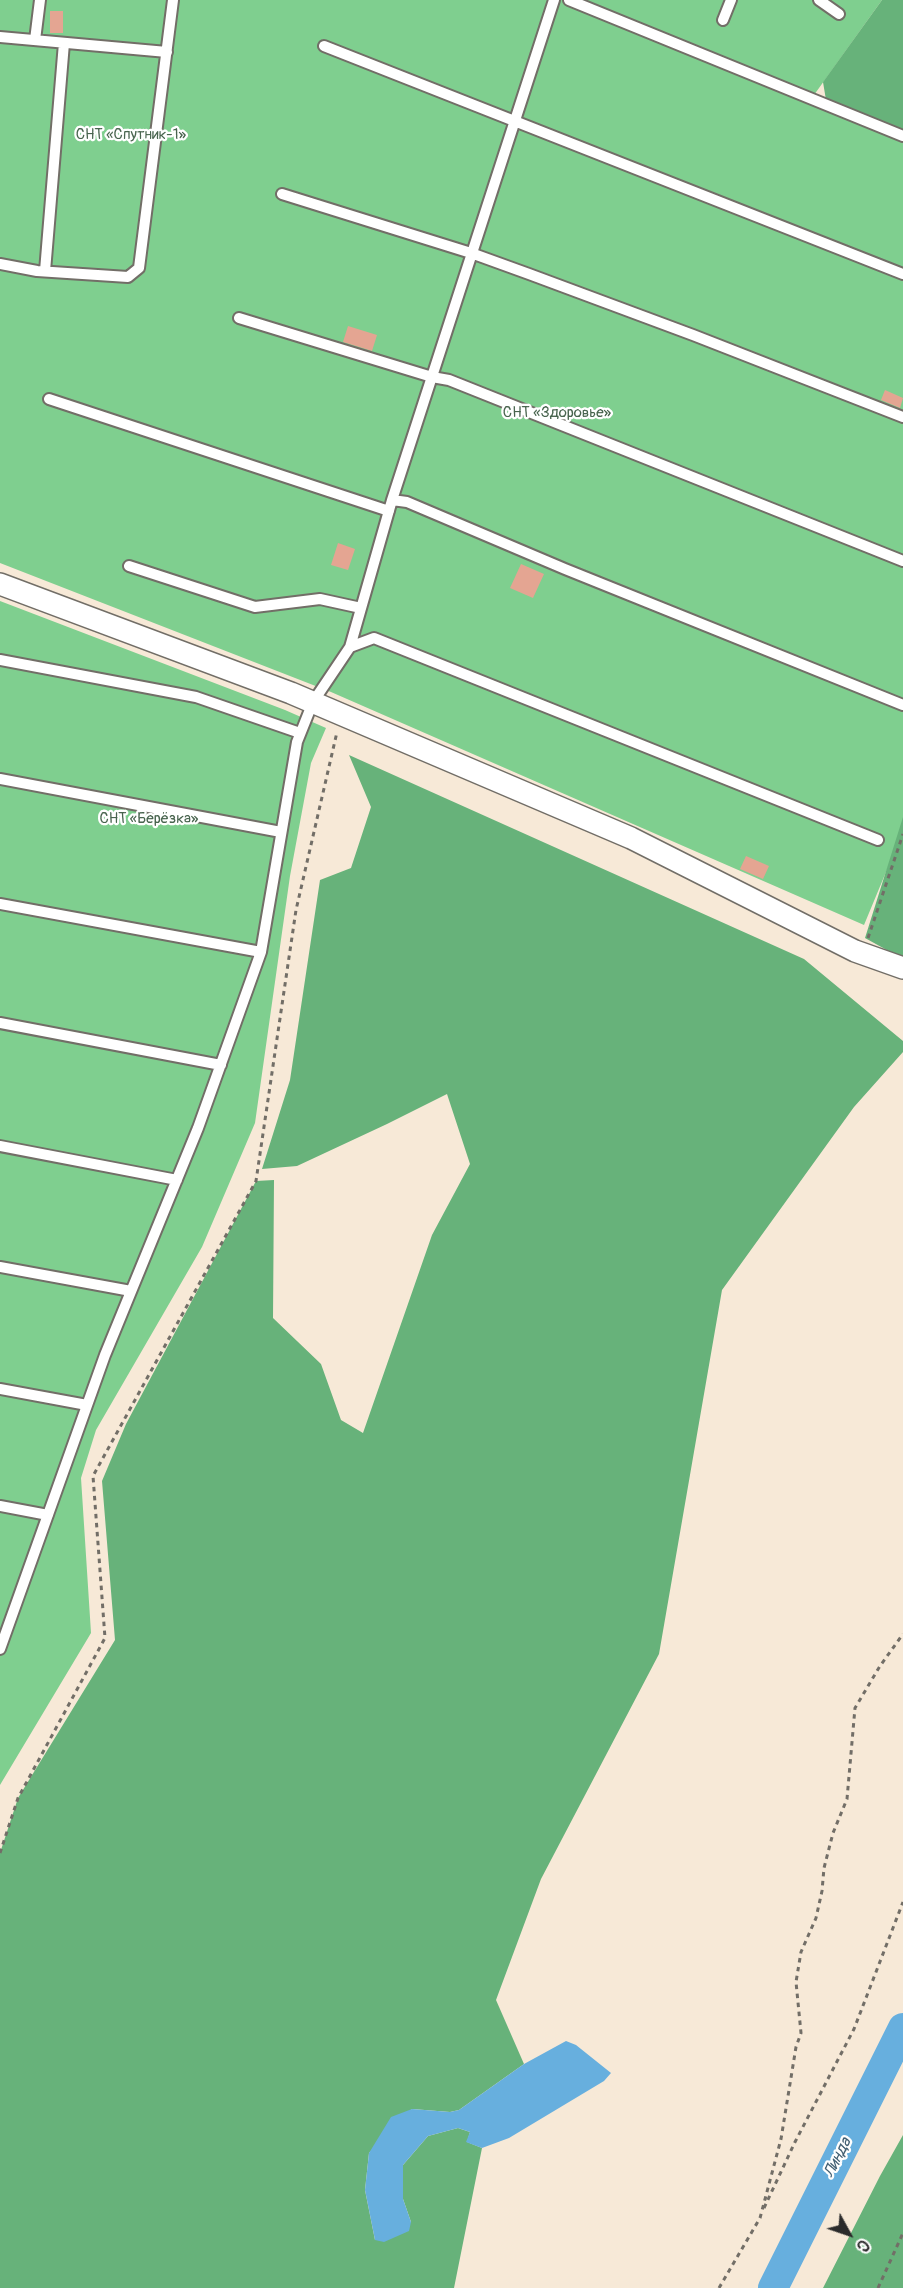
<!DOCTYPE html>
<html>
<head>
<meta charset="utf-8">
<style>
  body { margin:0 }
  #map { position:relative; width:903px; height:2288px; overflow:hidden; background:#f7e9d7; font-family:Pangolin,sans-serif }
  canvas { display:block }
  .north { position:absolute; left:819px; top:2204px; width:60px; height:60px; -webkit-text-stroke:4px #fff; paint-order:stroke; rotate:130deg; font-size:16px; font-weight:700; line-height:24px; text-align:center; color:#2b2b2b }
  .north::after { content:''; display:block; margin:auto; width:21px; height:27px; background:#2b2b2b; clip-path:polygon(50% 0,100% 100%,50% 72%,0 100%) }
</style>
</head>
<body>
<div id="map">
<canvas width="903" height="2288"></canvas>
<div class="north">С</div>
</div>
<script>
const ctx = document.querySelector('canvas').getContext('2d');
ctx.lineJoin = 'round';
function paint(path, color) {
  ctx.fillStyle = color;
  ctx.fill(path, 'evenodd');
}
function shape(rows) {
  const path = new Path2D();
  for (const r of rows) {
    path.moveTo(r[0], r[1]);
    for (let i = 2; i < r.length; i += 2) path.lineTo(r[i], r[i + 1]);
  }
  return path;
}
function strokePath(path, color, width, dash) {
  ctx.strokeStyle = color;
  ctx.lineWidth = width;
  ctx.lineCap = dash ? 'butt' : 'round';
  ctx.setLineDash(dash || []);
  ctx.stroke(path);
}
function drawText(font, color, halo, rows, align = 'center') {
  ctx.font = font + ' Pangolin,sans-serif';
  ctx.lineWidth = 4.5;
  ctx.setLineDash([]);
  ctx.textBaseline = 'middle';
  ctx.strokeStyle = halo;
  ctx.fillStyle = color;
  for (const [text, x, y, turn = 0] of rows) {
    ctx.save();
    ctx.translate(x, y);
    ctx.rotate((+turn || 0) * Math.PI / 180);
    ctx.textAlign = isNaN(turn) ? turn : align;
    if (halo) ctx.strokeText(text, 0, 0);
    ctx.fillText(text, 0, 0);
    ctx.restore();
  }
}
paint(shape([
  [0,0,882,0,814,95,903,131,903,831,864,925,331,692,0,563],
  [0,601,285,710,326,728,311,763,290,876,255,1123,202,1247,96,1430,81,1478,91,1633,0,1785]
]), '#7fcf8f');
paint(shape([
  [882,0,903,0,903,130,826,100,823,82],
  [349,755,804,959,903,1041,903,1052,854,1107,722,1290,659,1654,541,1879,496,2000,524,2064,459,2110,450,2112,412,2109,369,2153,365,2190,375,2240,411,2222,403,2199,403,2165,428,2136,458,2128,470,2132,467,2142,482,2148,454,2288,0,2288,0,1853,18,1798,115,1640,102,1481,126,1424,256,1181,274,1180,273,1318,321,1364,341,1420,363,1433,432,1235,470,1164,447,1094,387,1124,297,1166,262,1169,290,1080,320,880,351,868,371,807],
  [903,817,903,959,865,938],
  [903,2135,903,2288,823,2288,880,2176]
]), '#67b27a');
paint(shape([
  [566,2041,576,2045,611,2073,604,2081,509,2138,482,2148,466,2142,470,2132,458,2128,428,2136,403,2165,403,2199,411,2222,409,2231,384,2242,375,2240,365,2190,369,2153,391,2117,412,2109,450,2112,459,2110,524,2064]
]), '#67afde');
strokePath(shape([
  [773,2288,903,2028]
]), '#67afde', 30);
paint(shape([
  [50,11,63,11,63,33,50,33],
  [348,326,377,335,372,351,343,342],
  [885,390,903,398,900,408,881,400],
  [338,543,355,549,348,570,331,565],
  [521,564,544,574,533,598,510,588],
  [746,856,769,866,763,879,740,869]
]), '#e4a592');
const lane = shape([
  [569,0,903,136],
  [819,0,839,14],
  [723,20,731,0],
  [0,37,167,52],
  [35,40,40,0],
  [324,46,903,274],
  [282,194,471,253,529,274,693,335,903,417],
  [0,264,37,271,128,277,139,268,173,0],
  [45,271,64,43],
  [239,318,432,377,449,380,903,561],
  [49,399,389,511],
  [392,500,407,502,565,569,903,705],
  [129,566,255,607,320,599,361,608],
  [350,647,374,638,878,840],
  [0,660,196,697,300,733],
  [0,779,281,832],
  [0,904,261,952],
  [0,1023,221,1065],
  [0,1146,177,1180],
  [0,1267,131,1291],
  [0,1389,87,1405],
  [0,1506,48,1515],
  [0,1649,105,1355,198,1128,261,952,297,742,313,702,350,647,392,500,554,0]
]);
const street = shape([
  [0,584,291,693,631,838,855,951,903,968]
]);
strokePath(lane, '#726e67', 14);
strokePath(street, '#726e67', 24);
strokePath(shape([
  [868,938,903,834],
  [0,1853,18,1798,105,1638,93,1476,256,1181,296,910,337,732],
  [764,2208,795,2142,854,2029,903,1902],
  [719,2288,760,2218,781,2139,796,2047,801,2033,796,1982,801,1952,816,1918,822,1891,824,1868,833,1833,847,1799,855,1708,880,1666,903,1634],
  [878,2288,903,2233]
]), '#726e67', 3, [4.5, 4.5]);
strokePath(lane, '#fff', 10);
strokePath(street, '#fff', 21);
drawText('15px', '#48644e', '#fff', [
  ["СНТ «Спутник-1»",131,135],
  ["СНТ «Здоровье»",557,413],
  ["СНТ «Берёзка»",149,819]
]);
drawText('italic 16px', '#436073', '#fff', [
  ["Линда",838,2158,-63]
]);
</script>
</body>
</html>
